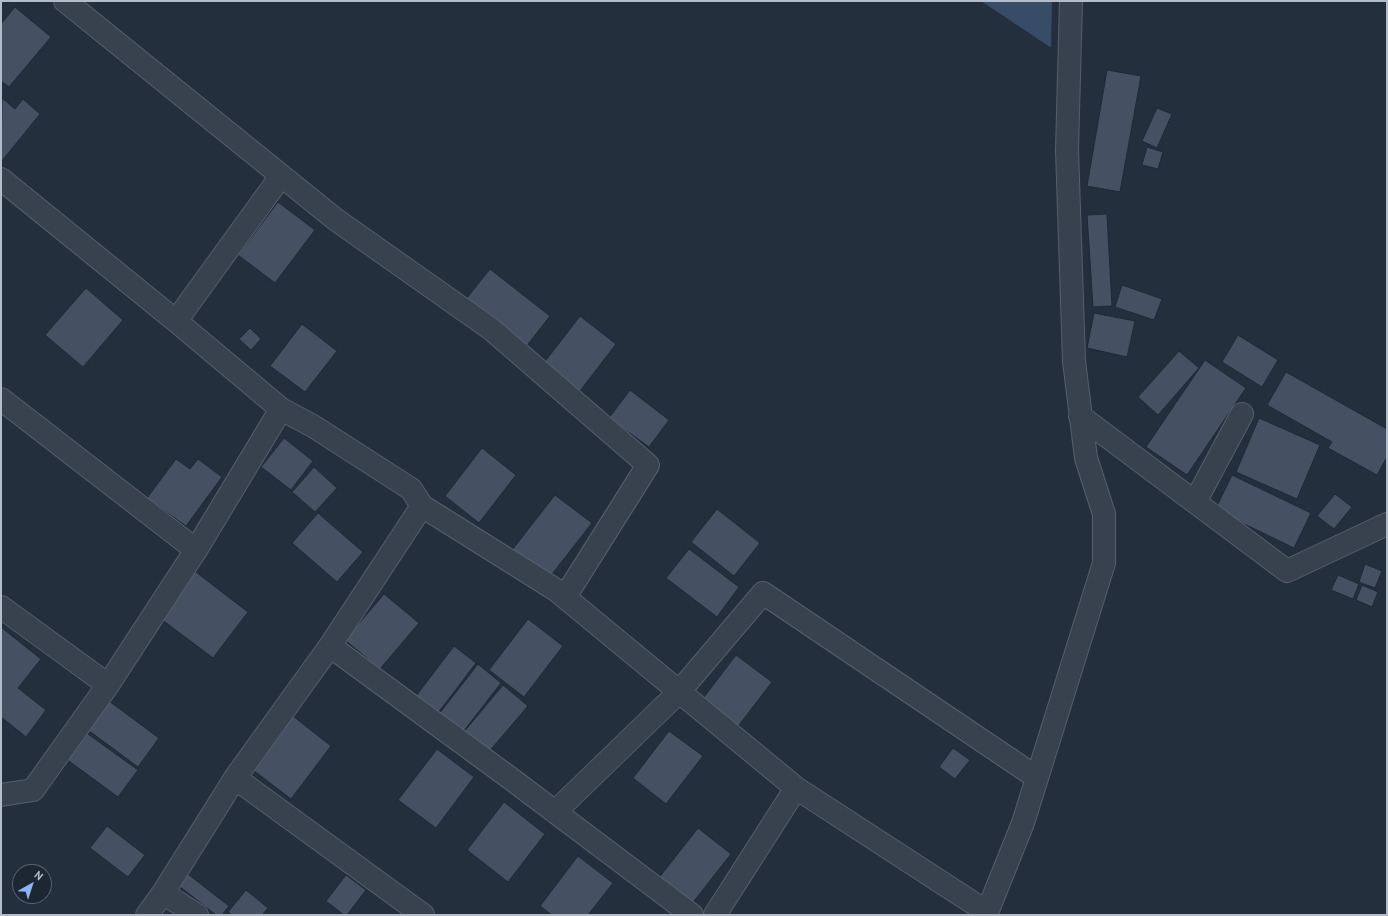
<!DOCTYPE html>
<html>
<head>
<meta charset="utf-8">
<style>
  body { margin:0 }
  #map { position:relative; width:1388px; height:916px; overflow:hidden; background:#242f3e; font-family:"PT Sans",sans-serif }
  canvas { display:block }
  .frame { position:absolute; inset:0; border:2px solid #b4bcc9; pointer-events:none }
  .north { position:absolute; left:12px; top:864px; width:40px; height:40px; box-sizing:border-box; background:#1d2633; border:1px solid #59626f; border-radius:50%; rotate:39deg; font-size:11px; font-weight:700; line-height:16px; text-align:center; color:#b4bcc9 }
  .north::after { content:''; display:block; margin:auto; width:14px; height:18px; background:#8ab4f8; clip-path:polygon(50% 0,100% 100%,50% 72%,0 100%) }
</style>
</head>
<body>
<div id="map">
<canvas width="1388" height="916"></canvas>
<div class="frame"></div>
<div class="north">N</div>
</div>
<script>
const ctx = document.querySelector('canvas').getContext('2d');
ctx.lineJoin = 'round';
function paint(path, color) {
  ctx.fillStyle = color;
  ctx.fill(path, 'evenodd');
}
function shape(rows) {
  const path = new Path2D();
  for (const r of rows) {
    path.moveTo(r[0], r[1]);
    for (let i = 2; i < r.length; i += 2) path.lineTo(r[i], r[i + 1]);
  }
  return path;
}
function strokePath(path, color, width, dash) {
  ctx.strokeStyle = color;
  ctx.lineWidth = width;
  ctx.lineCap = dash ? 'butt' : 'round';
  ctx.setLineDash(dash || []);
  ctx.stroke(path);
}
paint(shape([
  [981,1,1052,1,1051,47,1050,47]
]), '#394c67');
const building = shape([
  [15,7,51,37,9,87,1,81,1,24,15,7],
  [1107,70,1141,76,1120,192,1087,186,1107,70],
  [2,98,15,109,23,99,40,114,1,162,2,98],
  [1157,108,1172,114,1157,148,1142,141,1157,108],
  [1147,147,1163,152,1158,169,1142,165,1147,147],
  [278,202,315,230,275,283,238,255,278,202],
  [1107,214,1112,306,1093,307,1087,215,1107,214],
  [490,269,550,316,522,352,462,304,490,269],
  [1122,285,1162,299,1154,320,1115,307,1122,285],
  [86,288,123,320,83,367,45,335,86,288],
  [1094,313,1135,321,1127,357,1087,348,1094,313],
  [580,316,616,344,577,395,540,368,580,316],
  [302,324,337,351,305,392,270,366,302,324],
  [250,328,261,339,251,350,239,339,250,328],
  [1238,335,1278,360,1262,387,1222,362,1238,335],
  [1179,351,1199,368,1158,415,1138,397,1179,351],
  [1205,360,1246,388,1187,475,1146,447,1205,360],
  [1286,372,1387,429,1387,457,1377,475,1328,448,1332,442,1267,405,1286,372],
  [630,390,669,420,649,447,609,418,630,390],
  [1259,418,1320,445,1297,499,1236,472,1259,418],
  [284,438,313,461,291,490,261,467,284,438],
  [482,448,516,475,479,523,445,496,482,448],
  [176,459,190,469,198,459,222,477,186,526,147,498,176,459],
  [314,467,337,488,315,512,292,492,314,467],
  [1232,475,1311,513,1294,548,1215,510,1232,475],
  [1335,494,1352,507,1334,529,1317,516,1335,494],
  [555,495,592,523,549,578,512,550,555,495],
  [717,509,760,543,734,576,691,542,717,509],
  [318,513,363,552,337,582,292,543,318,513],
  [689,549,739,587,717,617,666,578,689,549],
  [1365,564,1382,571,1375,588,1359,582,1365,564],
  [192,569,248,612,213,658,157,616,192,569],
  [1338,575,1359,584,1353,599,1331,590,1338,575],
  [1362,585,1378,592,1372,607,1356,600,1362,585],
  [384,594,419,623,380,669,345,640,384,594],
  [528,619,563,646,524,697,489,670,528,619],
  [1,627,41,659,18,688,46,710,26,737,1,717,1,627],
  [454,646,476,663,438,713,416,696,454,646],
  [736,655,772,682,736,729,701,701,736,655],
  [478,664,501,683,463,732,439,714,478,664],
  [503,685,528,706,487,754,463,733,503,685],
  [109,701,159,738,138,767,88,730,109,701],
  [293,716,331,746,291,799,253,770,293,716],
  [81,729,138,770,118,797,62,756,81,729],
  [669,731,703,756,666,804,633,778,669,731],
  [953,748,970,760,955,779,939,767,953,748],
  [437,749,474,777,436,828,398,800,437,749],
  [504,802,545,834,508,882,467,850,504,802],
  [107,826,145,855,128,877,90,848,107,826],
  [698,828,731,854,691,905,658,879,698,828],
  [578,856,613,883,588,915,552,915,540,906,578,856],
  [188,874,229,906,222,915,216,915,179,886,188,874],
  [346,875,366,890,347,915,344,915,326,901,346,875],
  [246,890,268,908,262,915,232,915,228,912,246,890]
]);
paint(building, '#455162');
strokePath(building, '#1f2835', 1);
const minor = shape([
  [65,1,335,219,491,329,648,465,565,597],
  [1,179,176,321,281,409,313,426,411,489,422,506,556,590,796,788,987,912],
  [176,321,281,176],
  [1,399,196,550],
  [1080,416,1287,571,1387,524],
  [1195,502,1242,414],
  [1,607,108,685],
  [330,646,510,778,692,915],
  [235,778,423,915],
  [1,795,33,790,108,685,196,550,281,409],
  [555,812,679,692,763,593,1036,777],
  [163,893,197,915],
  [147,915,163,893,235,778,330,646,422,506],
  [715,915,796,788],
  [986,915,1023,823,1104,563,1104,514,1086,458,1074,361,1067,150,1071,1]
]);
strokePath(minor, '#565f6c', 24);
strokePath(minor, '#38414e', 22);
</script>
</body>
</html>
